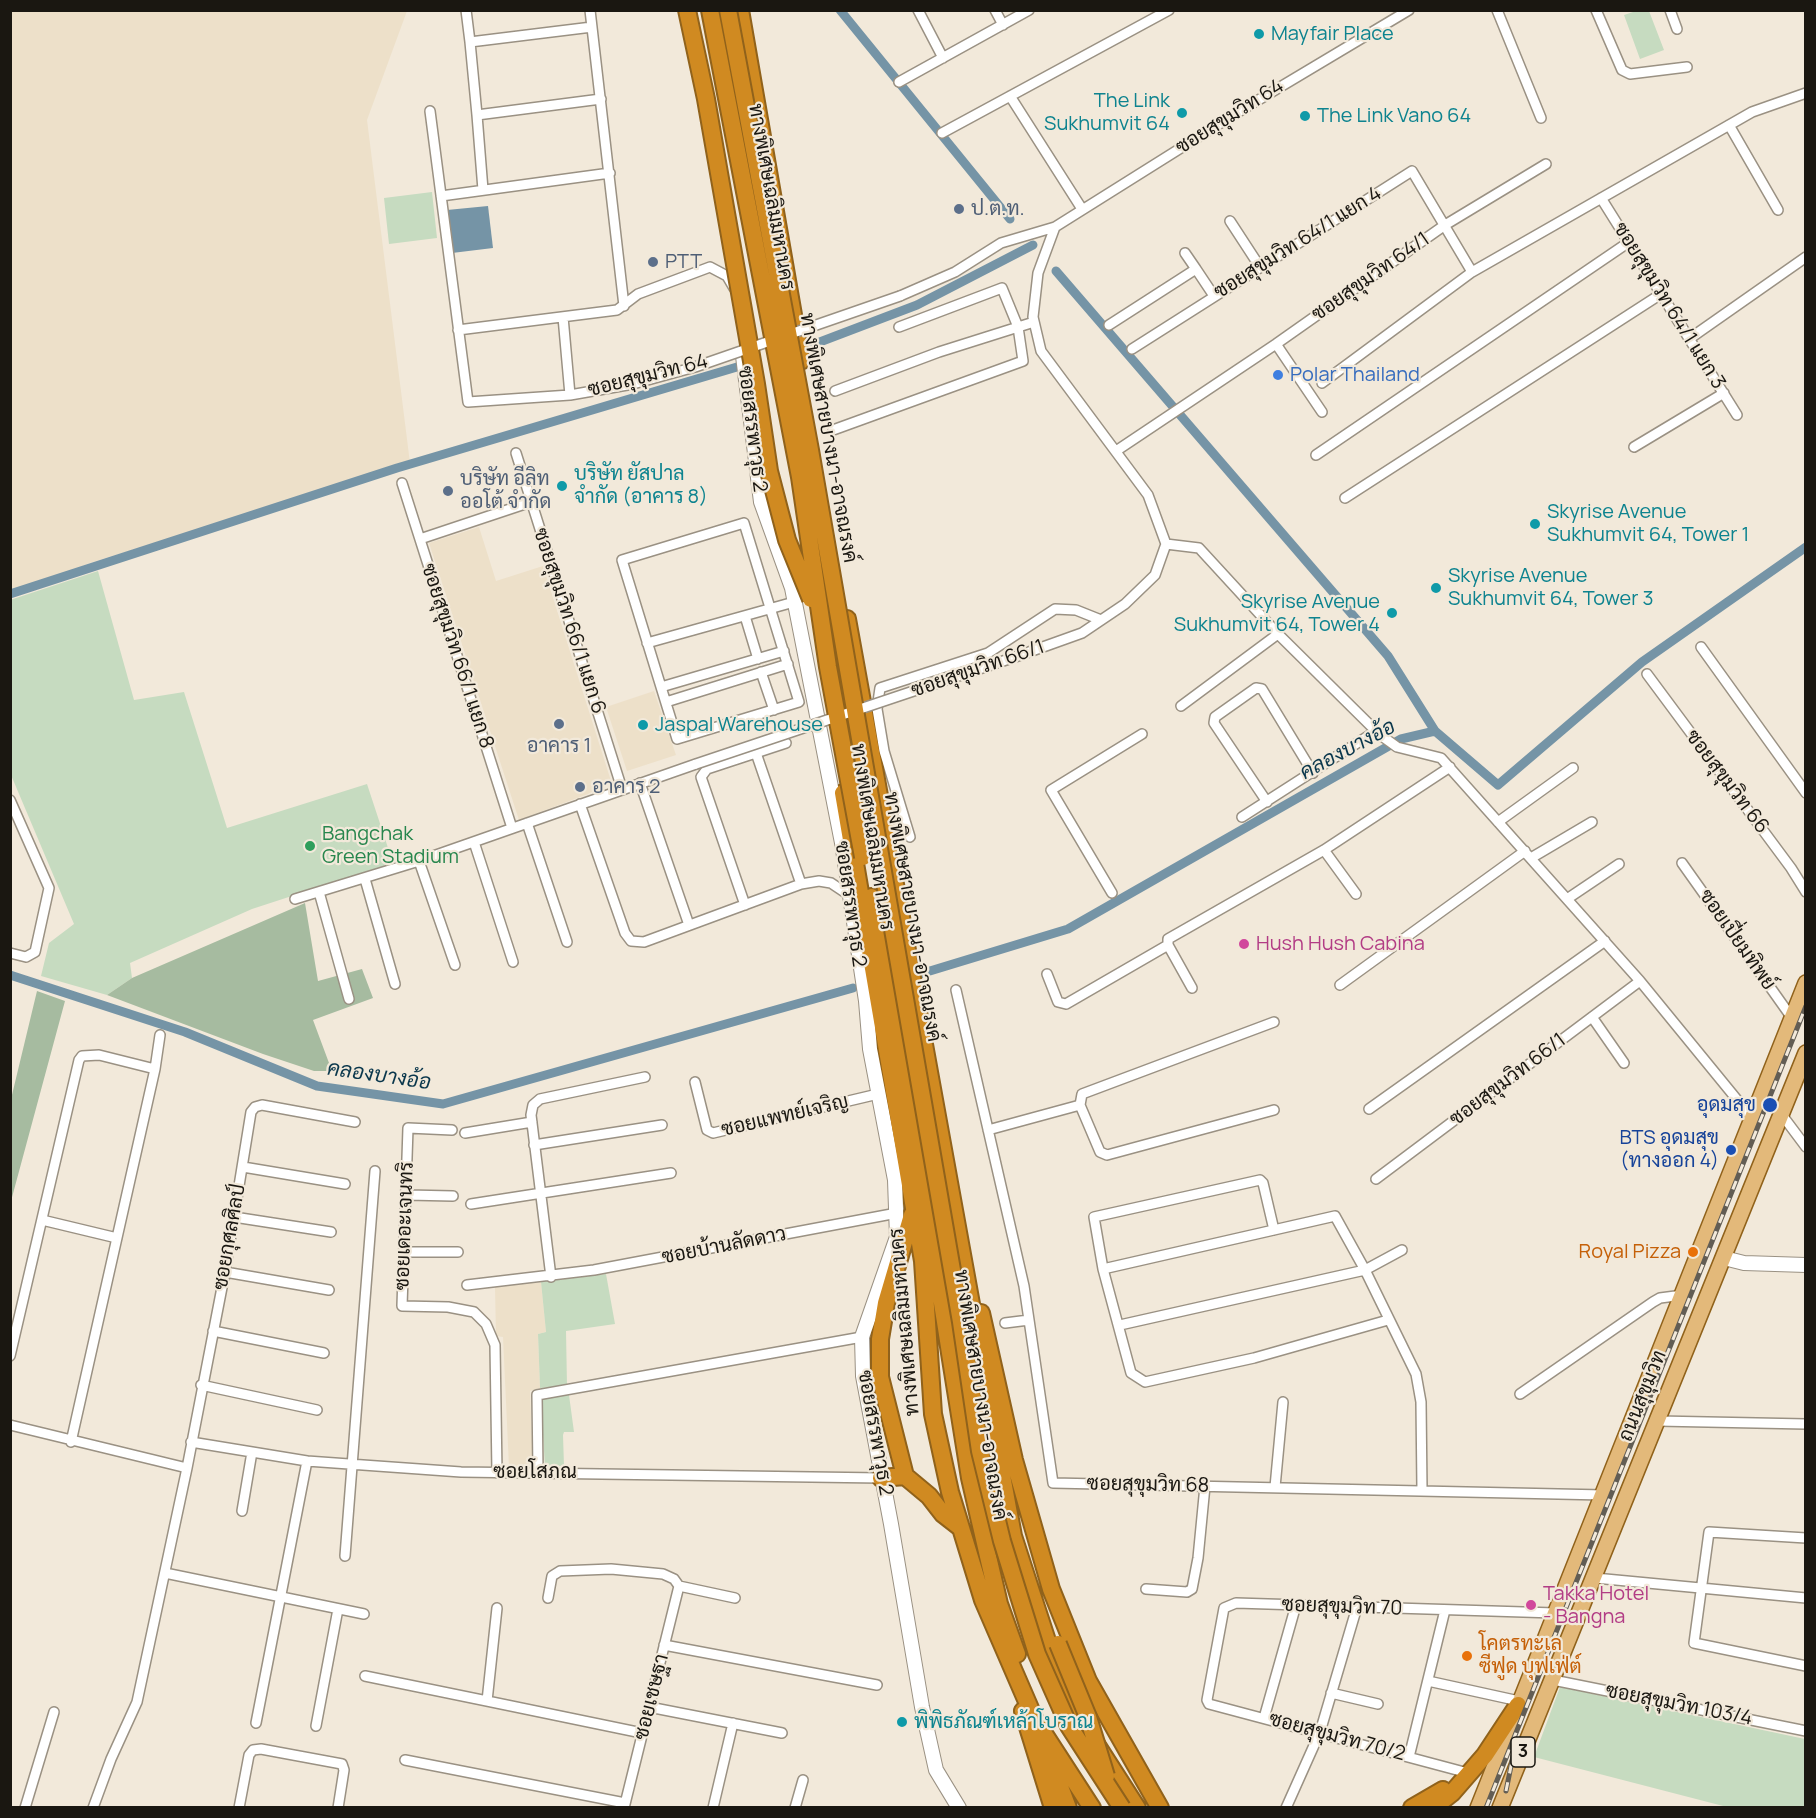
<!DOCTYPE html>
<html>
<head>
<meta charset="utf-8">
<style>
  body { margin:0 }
  #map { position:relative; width:1816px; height:1818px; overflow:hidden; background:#f2e9da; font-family:Manrope,sans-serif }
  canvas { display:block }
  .frame { position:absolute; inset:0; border:12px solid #1a1711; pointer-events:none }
</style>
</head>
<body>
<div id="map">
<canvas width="1816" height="1818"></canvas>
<div class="frame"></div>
</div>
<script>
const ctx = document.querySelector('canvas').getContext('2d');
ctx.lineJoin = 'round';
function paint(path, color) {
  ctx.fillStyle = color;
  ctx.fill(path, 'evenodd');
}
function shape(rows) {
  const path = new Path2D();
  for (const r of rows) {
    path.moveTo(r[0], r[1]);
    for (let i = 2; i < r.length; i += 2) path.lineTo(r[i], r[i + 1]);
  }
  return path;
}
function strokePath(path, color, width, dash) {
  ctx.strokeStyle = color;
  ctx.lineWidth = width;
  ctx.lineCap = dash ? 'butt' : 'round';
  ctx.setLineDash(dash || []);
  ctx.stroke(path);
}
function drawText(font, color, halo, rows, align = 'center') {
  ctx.font = font + ' Manrope,Sarabun,sans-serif';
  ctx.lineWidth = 4.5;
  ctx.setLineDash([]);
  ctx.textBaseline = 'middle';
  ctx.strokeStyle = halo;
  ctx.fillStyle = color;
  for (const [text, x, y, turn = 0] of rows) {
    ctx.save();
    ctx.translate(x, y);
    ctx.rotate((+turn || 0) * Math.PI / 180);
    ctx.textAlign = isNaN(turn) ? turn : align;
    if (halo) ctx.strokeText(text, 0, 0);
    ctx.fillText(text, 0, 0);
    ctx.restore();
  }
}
paint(shape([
  [11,10,407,11,367,120,410,463,90,563,11,593],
  [479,527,496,581,543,566,611,781,588,794,519,820,429,543],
  [654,691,676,755,627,771,606,707],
  [541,1282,546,1332,538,1334,540,1388,530,1391,533,1466,509,1467,503,1337,496,1336,495,1287]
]), '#ede0c9');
paint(shape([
  [1636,11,1649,11,1664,50,1640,59,1624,15],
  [432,192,437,238,389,244,384,198],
  [98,571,134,700,184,692,227,828,367,784,393,863,252,909,130,963,132,978,107,995,41,976,49,943,74,924,11,775,10,600],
  [606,1274,615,1324,566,1331,567,1386,540,1388,538,1334,546,1332,541,1282],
  [569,1395,574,1432,564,1432,563,1435,564,1466,545,1467,541,1402,544,1398],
  [1560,1687,1805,1739,1805,1807,1727,1807,1534,1757]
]), '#c6dbc0');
paint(shape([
  [305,903,318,981,362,969,373,998,313,1020,332,1071,314,1071,263,1054,107,995,132,978],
  [37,991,65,1001,11,1201,11,1099]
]), '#a6bba0');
paint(shape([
  [488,206,493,248,452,253,447,210]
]), '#7594a6');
strokePath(shape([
  [840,10,1010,219],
  [1056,271,1388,656,1435,731],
  [804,348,917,305,1033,245],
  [10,594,397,468,737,367],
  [920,974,1068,929,1401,739,1435,731,1498,785,1642,662,1806,547],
  [10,975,185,1032,317,1086,443,1104,853,988]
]), '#7594a6', 9);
const street = shape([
  [466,10,470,42,592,27],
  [590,10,624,306],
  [918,10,943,58],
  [995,10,1003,25],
  [1497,10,1541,118],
  [1596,10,1622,70,1630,74,1687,67],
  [1670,10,1677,29],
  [470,42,477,115,601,99],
  [899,82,1029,10],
  [1010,96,1082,209],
  [430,111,468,402,570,395,633,384],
  [477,115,483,190],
  [1729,125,1778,210],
  [942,133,1169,10],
  [441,196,610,173],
  [1601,198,1737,415],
  [1230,221,1260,267],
  [1185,253,1196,269],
  [900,296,955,272,1001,243,1055,227],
  [563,317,570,395],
  [1109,325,1196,269,1214,296],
  [458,330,617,310,638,294,710,267,727,276,734,288],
  [1689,339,1806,257],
  [1276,344,1322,412],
  [1132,349,1412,171,1472,272,1752,112,1806,93],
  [1322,383,1472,272],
  [835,391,939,352,1034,322],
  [833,430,1023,361,1018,327,1002,288,899,327],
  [1634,447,1724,393],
  [1116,451,1276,344,1445,225,1546,164],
  [516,453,622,789],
  [1316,455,1629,242],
  [402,483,512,828],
  [1345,498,1661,294],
  [744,523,799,702,677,739,622,560,744,523],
  [420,539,531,502],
  [1166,544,1199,548,1278,634,1379,734,1397,747,1441,758,1640,981,1752,1118],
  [1166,544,1148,495,1041,351,1033,317,1038,273,1055,227,1235,114,1409,10],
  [745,616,758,659],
  [647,643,794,602],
  [1701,647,1806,793],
  [1015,657,1082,633,1125,604,1155,575,1166,544],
  [761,672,774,710],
  [1647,674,1791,868,1806,892],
  [661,687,784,651],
  [666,702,788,664],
  [1181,706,1278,634],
  [756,753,801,884],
  [640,783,689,925],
  [10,800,49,888,35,952,26,957,10,953],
  [1267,802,1214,723,1215,717,1256,688,1262,689,1313,773],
  [580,804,625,933,631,941,644,942,801,884,819,881,831,883,849,895],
  [1242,817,1376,731],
  [1498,822,1573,768],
  [527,823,567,942],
  [910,837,884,751,877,709,880,688,988,653,1055,609,1076,610,1101,620],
  [474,842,513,962],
  [1324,850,1356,894],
  [1531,858,1592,822],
  [419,861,455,965],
  [1682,863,1792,1018],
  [365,879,395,984],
  [319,892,349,999],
  [1112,893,1051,790,1142,734],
  [295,899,419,861,696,764],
  [1567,899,1619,864],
  [745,905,701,777,707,769,786,743],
  [1047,974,1058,1002,1066,1004,1168,945],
  [1340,985,1525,851],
  [1192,988,1168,945,1168,939,1324,850,1450,767],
  [956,990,1024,1286,1053,1483,1604,1495],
  [1592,1017,1624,1063],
  [695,1082,707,1130,713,1133,878,1094],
  [1080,1105,1100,1152,1107,1155,1274,1110],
  [1369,1109,1605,941],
  [1782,1115,1806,1147],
  [452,1130,408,1128,402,1306,448,1307,474,1312,486,1324,495,1345,497,1473],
  [988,1130,1080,1105,1082,1094,1274,1022],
  [465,1133,532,1122],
  [534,1145,662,1125],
  [243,1167,345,1184],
  [1376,1179,1640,981],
  [407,1195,453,1196],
  [471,1204,671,1173],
  [234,1217,331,1232],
  [42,1220,117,1238],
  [1274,1230,1263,1183,1260,1180,1094,1217,1103,1269,1131,1373,1145,1382,1254,1358,1388,1320],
  [404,1252,458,1252],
  [1103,1269,1335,1216,1365,1270,1416,1374,1421,1402,1422,1490],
  [225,1272,329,1290],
  [551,1277,531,1115,533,1105,540,1099,645,1077],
  [467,1285,594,1270,897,1213],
  [1005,1323,1029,1320],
  [1120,1325,1365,1270,1402,1250],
  [213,1331,324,1353],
  [10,1356,79,1060,82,1056,99,1055,155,1069],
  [201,1385,317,1410],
  [1520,1394,1653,1302,1660,1298,1683,1295],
  [1658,1421,1806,1424],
  [10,1425,187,1468],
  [71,1442,155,1069,160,1035],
  [191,1442,307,1461,461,1472,881,1478],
  [538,1471,537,1395,862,1337],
  [1275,1487,1283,1402],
  [242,1511,252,1452],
  [1806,1538,1709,1532,1694,1643,1806,1666],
  [345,1556,375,1171],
  [165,1573,364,1614],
  [1595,1578,1806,1598],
  [1146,1589,1187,1592,1192,1589,1198,1558,1205,1486],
  [548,1598,552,1576,560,1571,611,1569,663,1574,674,1579,679,1586,735,1598],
  [497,1608,487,1701,642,1733],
  [664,1645,877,1685],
  [365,1676,487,1701],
  [1553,1680,1806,1731],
  [1428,1681,1519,1701],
  [1331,1693,1378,1704],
  [649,1707,782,1733],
  [1264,1718,1296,1605],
  [256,1723,307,1461],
  [316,1726,338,1609],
  [1409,1757,1445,1610],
  [405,1760,625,1803],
  [1468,1773,1209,1704,1207,1700,1224,1608,1236,1603,1555,1613],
  [25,1808,54,1712],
  [93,1808,111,1759,137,1702,187,1468,225,1272,251,1112,255,1107,262,1105,355,1122],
  [239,1808,249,1755,253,1750,261,1749,342,1764,344,1770,338,1808],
  [624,1808,679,1586],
  [713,1808,733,1723],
  [795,1808,803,1780],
  [1286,1808,1320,1732,1357,1607]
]);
const secondary = shape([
  [743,356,761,502,792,588,842,843,866,1001,870,1049,895,1180,897,1237,862,1337,863,1376,891,1524,922,1707,936,1770,959,1808],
  [1724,1258,1744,1263,1806,1265]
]);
const primary = shape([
  [1478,1808,1806,983],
  [1500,1808,1806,1053]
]);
const highway = shape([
  [740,10,801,361],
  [847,619,1013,1536,1049,1647,1078,1716,1137,1808],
  [843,793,923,1261,933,1414,950,1492,983,1600,1035,1720,1092,1808],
  [871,897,901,1047,970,1478,999,1604,1017,1654],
  [912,1215,886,1303,880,1339,880,1377,905,1476,929,1496,943,1514,961,1528],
  [981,1313,1014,1460,1051,1589,1088,1681,1160,1808],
  [881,1478,905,1476],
  [1023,1711,1053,1808],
  [1044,1744,1068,1808],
  [1412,1808,1443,1790],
  [1433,1808,1452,1793,1485,1755,1518,1705]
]);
strokePath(street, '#9a9183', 12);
strokePath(secondary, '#9a9183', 16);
strokePath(primary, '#90621b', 18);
strokePath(highway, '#90621b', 20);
strokePath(street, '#fff', 9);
strokePath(secondary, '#fff', 14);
strokePath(primary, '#e3b97a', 15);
strokePath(highway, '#d08a21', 16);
const rail = shape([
  [1506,1791,1513,1756],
  [1486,1808,1806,1006]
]);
strokePath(rail, '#625d54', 5);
strokePath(rail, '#f2e9da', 3, [9]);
const streetBridge = shape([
  [633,384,695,367,900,296],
  [696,764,1015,657]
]);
const highwayBridge = shape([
  [687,10,706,99,756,384,769,471,787,540,811,599],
  [710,10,800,477,828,667,863,857],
  [728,10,810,450,961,1322,980,1451,1002,1541,1037,1654,1069,1726,1122,1808],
  [1058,1644,1088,1717,1106,1776]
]);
strokePath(streetBridge, '#9a9183', 12, []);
strokePath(highwayBridge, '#90621b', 20, []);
strokePath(streetBridge, '#fff', 9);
strokePath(highwayBridge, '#d08a21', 16);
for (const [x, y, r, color] of [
  [1259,34,6,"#0f9aa8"],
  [1182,113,6,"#0f9aa8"],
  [1305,116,6,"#0f9aa8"],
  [959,209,6,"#5c6f8a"],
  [653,262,6,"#5c6f8a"],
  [1278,375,6,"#3f7fe0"],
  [562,486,6,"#0f9aa8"],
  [448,491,6,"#5c6f8a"],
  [1535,524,6,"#0f9aa8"],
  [1436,588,6,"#0f9aa8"],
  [1392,613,6,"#0f9aa8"],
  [559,724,6,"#5c6f8a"],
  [643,725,6,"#0f9aa8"],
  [580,787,6,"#5c6f8a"],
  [310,846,6,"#2e9e5b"],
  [1244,944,6,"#d1479c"],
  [1770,1105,8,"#1a4fb4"],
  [1731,1150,6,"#1a4fb4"],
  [1693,1252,6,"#e8710a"],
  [1531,1605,6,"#d1479c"],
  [1467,1656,6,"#e8710a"],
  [902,1722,6,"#0f9aa8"]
]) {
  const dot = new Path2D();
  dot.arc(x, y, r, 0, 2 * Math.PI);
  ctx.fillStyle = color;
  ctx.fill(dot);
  strokePath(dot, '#f2e9da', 2);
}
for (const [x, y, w] of [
  [1523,1752,24]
]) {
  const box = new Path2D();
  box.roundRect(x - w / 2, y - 15, w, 30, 4.5);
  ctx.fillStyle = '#f2e9da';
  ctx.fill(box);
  strokePath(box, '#1a1711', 1.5);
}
drawText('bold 18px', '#1a1711', null, [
  ["3",1523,1752]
]);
drawText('20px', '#0d838f', '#f2e9da', [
  ["Mayfair Place",1271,34],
  ["The Link",1170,101,"right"],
  ["Sukhumvit 64",1170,124,"right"],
  ["The Link Vano 64",1317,116],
  ["บริษัท ยัสปาล",574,474],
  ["จำกัด (อาคาร 8)",574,497],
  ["Skyrise Avenue",1547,512],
  ["Sukhumvit 64, Tower 1",1547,535],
  ["Skyrise Avenue",1448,576],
  ["Sukhumvit 64, Tower 3",1448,599],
  ["Skyrise Avenue",1380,602,"right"],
  ["Sukhumvit 64, Tower 4",1380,625,"right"],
  ["Jaspal Warehouse",655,725],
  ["พิพิธภัณฑ์เหล้าโบราณ",914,1722]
], 'left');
drawText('20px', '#1a1711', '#f2e9da', [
  ["ซอยสุขุมวิท 64",1230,117,-32],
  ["ทางพิเศษเฉลิมมหานคร",771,197,80],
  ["ซอยสุขุมวิท 64/1 แยก 4",1298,243,-32],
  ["ซอยสุขุมวิท 64/1",1371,277,-35],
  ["ซอยสุขุมวิท 64/1 แยก 3",1669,306,58],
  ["ซอยสุขุมวิท 64",648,376,-14],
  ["ซอยสรรพาวุธ 2",752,429,83],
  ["ทางพิเศษสายบางนา-อาจณรงค์",828,438,80],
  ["ซอยสุขุมวิท 66/1 แยก 6",569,621,72],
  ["ซอยสุขุมวิท 66/1 แยก 8",457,656,72],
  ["ซอยสุขุมวิท 66/1",978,669,-19],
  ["ซอยสุขุมวิท 66",1727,782,53],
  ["ทางพิเศษเฉลิมมหานคร",872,837,81],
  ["ซอยสรรพาวุธ 2",850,904,82],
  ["ทางพิเศษสายบางนา-อาจณรงค์",912,917,80],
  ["ซอยเปี่ยมทิพย์",1737,940,55],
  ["ซอยสุขุมวิท 66/1",1508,1080,-37],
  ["ซอยแพทย์เจริญ",785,1116,-13],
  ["ซอยเดอะเจนทริ",405,1226,-88],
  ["ซอยกุศลศิลป์",230,1237,-80],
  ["ซอยบ้านลัดดาว",724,1246,-11],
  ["ทางพิเศษเฉลิมมหานคร",905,1322,-95],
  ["ทางพิเศษสายบางนา-อาจณรงค์",980,1395,81],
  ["ถนนสุขุมวิท",1643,1396,-68],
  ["ซอยสรรพาวุธ 2",875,1433,80],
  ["ซอยโสภณ",535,1472],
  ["ซอยสุขุมวิท 68",1148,1485,1],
  ["ซอยสุขุมวิท 70",1342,1607,2],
  ["ซอยเชษฐา",652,1697,-76],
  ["ซอยสุขุมวิท 103/4",1679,1705,11],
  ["ซอยสุขุมวิท 70/2",1337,1737,15]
]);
drawText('20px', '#4e5e75', '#f2e9da', [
  ["ป.ต.ท.",971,209],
  ["PTT",665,262],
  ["บริษัท อีลิท",460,479],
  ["ออโต้ จำกัด",460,502],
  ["อาคาร 1",559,746,"center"],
  ["อาคาร 2",592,787]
], 'left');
drawText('20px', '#366cbe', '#f2e9da', [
  ["Polar Thailand",1290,375]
], 'left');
drawText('20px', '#27864d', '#f2e9da', [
  ["Bangchak",322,834],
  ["Green Stadium",322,857]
], 'left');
drawText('20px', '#b23c85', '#f2e9da', [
  ["Hush Hush Cabina",1256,944],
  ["Takka Hotel",1543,1594],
  ["- Bangna",1543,1617]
], 'left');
drawText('20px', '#164399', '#f2e9da', [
  ["อุดมสุข",1756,1105],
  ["BTS อุดมสุข",1719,1138],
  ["(ทางออก 4)",1719,1161]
], 'right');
drawText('20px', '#c56008', '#f2e9da', [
  ["Royal Pizza",1681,1252],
  ["โคตรทะเล",1479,1644,"left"],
  ["ซีฟูด บุฟเฟ่ต์",1479,1667,"left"]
], 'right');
drawText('italic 21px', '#0a374c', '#f2e9da', [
  ["คลองบางอ้อ",1348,750,-28],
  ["คลองบางอ้อ",379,1076,8]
]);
</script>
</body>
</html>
